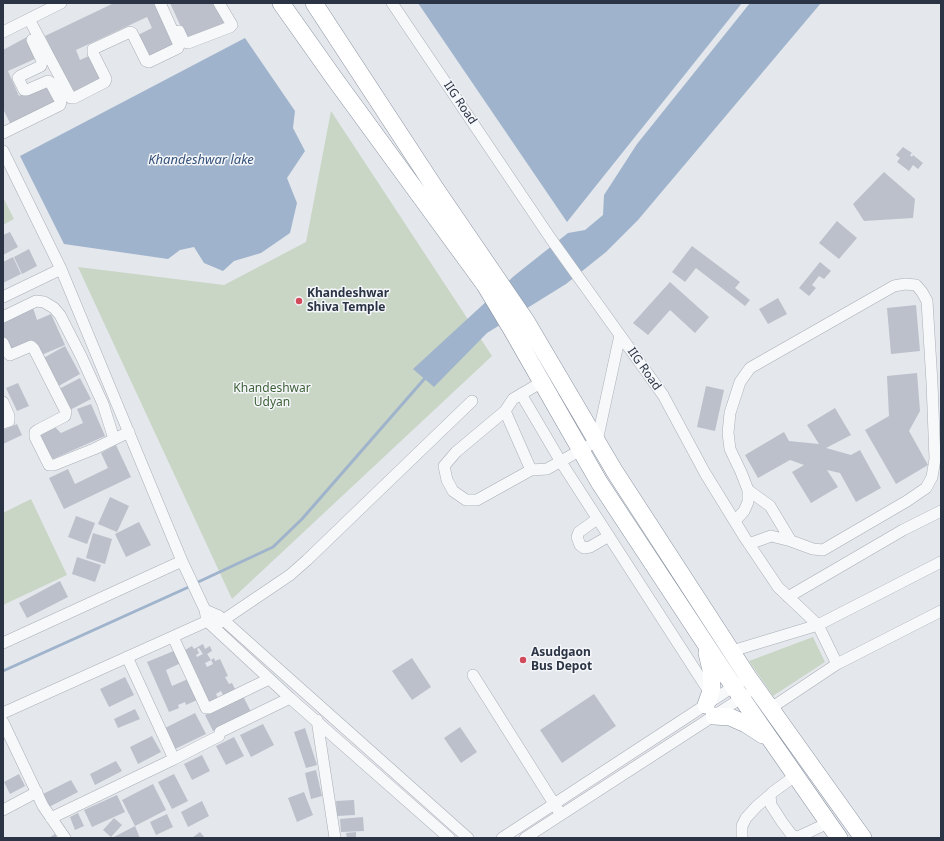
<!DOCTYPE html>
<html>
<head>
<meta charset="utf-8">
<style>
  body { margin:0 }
  #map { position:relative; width:944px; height:841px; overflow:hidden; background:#e4e7ec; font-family:"Noto Sans",sans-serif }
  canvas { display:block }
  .frame { position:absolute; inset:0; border:4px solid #2b3445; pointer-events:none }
</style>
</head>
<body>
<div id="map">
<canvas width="944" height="841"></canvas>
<div class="frame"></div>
</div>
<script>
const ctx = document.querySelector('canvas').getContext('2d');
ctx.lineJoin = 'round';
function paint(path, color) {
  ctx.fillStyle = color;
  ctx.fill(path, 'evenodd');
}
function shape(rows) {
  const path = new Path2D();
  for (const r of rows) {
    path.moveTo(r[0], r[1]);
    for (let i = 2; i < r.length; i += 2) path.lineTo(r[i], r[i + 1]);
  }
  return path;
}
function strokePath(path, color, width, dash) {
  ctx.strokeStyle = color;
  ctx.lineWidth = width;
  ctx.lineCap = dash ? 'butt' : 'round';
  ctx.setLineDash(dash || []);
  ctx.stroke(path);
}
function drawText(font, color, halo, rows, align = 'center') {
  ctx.font = font + ' "Noto Sans",sans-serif';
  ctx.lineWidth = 3;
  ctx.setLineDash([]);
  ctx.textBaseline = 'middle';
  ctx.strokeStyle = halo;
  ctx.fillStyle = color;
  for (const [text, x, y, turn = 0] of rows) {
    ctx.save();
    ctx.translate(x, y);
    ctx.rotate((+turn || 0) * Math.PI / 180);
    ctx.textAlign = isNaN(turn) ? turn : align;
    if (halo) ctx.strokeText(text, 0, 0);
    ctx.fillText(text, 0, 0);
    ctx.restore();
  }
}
paint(shape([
  [331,111,492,356,232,599,78,267,224,285,306,242],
  [3,197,14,219,3,225],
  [31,499,67,575,3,605,3,513],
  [813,637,825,662,773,696,749,661]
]), '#c9d6c5');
paint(shape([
  [418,3,742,3,567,222],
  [750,3,821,3,638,220,606,252,566,284,487,333,434,387,413,369,514,276,568,233,585,230,603,215,604,195,637,144],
  [245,38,295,111,293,128,305,151,287,178,297,203,290,233,261,253,234,261,223,271,204,263,194,247,180,250,168,259,64,244,20,156]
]), '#9fb4cc');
strokePath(shape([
  [196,583,273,547,302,519,426,377],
  [3,671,191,586]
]), '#9fb4cc', 3);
paint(shape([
  [114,3,156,3,176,46,147,60,136,36,152,28,147,17,76,50,80,60,91,55,104,80,73,95,45,36],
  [170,3,214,3,224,23,187,40],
  [27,37,37,58,8,71,19,96,47,83,58,103,11,125,3,109,3,50],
  [903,147,912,153,910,155,912,157,913,155,923,163,918,169,913,165,909,171,897,162,900,158,896,155],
  [884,172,915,199,913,218,864,221,853,204],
  [837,221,857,238,839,259,819,243],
  [10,232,18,247,3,255,3,235],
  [692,246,740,282,735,288,750,300,745,306,696,268,685,282,672,272],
  [29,249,37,266,22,274,14,257],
  [13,257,21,274,3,283,3,262],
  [820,262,831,271,824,279,819,276,812,285,816,288,809,296,799,288],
  [670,282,709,317,695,333,670,310,648,335,633,323],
  [778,298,787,314,768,324,759,309],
  [916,305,920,351,891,354,887,308],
  [33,308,37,320,51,314,65,345,39,356,32,341,9,351,3,336,3,321],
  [65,346,80,374,55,388,40,360],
  [917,373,920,411,909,431,928,465,896,484,865,430,889,416,887,376],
  [80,378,91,399,68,411,57,390],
  [18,383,29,406,17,411,6,388],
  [706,386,724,390,715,431,697,427],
  [91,404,105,436,53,459,37,435,54,426,61,433,83,423,77,409],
  [835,408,851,435,826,448,851,455,860,450,881,488,856,502,840,473,827,470,838,487,811,503,792,472,804,465,790,460,758,478,745,455,784,432,789,441,819,444,807,425],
  [17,424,22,435,3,444,3,430],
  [116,445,131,477,64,509,49,478,68,469,75,484,108,468,101,453],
  [110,497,129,506,117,532,98,524],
  [76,516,95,523,87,544,68,537],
  [139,522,151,545,126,557,115,534],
  [93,533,112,539,105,564,86,558],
  [77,557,101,565,95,582,72,574],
  [60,581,68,597,27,618,19,603],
  [203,644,205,649,210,646,212,651,207,654,211,660,214,658,215,661,220,659,228,676,225,677,229,684,232,683,237,693,225,699,221,691,216,694,220,702,209,707,197,682,200,681,185,650,192,646,194,649],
  [199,648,203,654,197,657,196,655,199,653,197,649],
  [211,660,213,664,207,667,205,663],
  [176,650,181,663,166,670,172,686,188,679,197,700,186,705,185,702,178,705,179,708,169,712,147,662],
  [412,658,431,687,412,700,392,671],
  [125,677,134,695,109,707,100,689],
  [594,694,616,726,562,763,540,730],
  [243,696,251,712,213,731,205,715],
  [135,709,140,719,118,728,114,719],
  [195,713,206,734,175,749,165,728],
  [263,724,274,745,251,757,240,735],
  [460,727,477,752,461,763,444,738],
  [305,728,317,765,306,768,294,732],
  [152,736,161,752,138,764,130,747],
  [234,737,244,756,226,765,216,746],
  [202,755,210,771,192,780,184,764],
  [116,761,122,771,95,785,90,774],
  [316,770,322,796,311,799,305,773],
  [19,774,25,786,10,794,4,782],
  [174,774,188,801,172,809,158,782],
  [71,780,78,792,49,807,43,794],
  [153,784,166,810,135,826,122,800],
  [304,792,313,815,297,822,288,798],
  [117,795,125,812,92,827,84,810],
  [354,800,355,815,337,816,336,801],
  [202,801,209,816,188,827,181,812],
  [78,813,84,826,75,830,70,817],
  [167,814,173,827,156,835,150,822],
  [363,817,364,831,341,832,340,819],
  [114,818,122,825,111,837,103,830],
  [135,826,140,838,112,838],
  [200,832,205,838,192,838],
  [356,832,356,838,347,838,346,833],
  [55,834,57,838,49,838]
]), '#bbc0ca');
const minor = shape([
  [392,3,551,239,663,395,705,473,745,538,778,587,818,625,837,664],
  [29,19,71,98,74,98,105,82,106,79,93,53,93,49,130,32,132,33,146,61,149,62,178,48,179,45,160,3],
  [179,31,184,42,188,43,230,27,232,25,219,3],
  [3,32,61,3],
  [3,133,60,105,61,102,50,82,48,81,27,90,24,90,18,78,20,76,41,66,42,61,32,40],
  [3,151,61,269,182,561,205,610,207,621,290,698,449,838],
  [3,297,61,269],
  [3,317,36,301,44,302,54,308,60,315,81,356,103,404,114,439],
  [3,343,7,352,10,355,31,346,34,349,66,412,65,416,38,430,35,432,35,437,49,465,54,465,94,449,129,432],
  [542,382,513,399,505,411,531,470,547,469,597,441,620,335],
  [521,394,561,462,710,693],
  [3,402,9,416,9,421,3,423],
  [505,411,456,452,444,466,447,480,453,491,466,500,477,500,531,470],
  [748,490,770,506,791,541],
  [597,519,579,532,577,537,580,545,584,548,590,547,609,536],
  [735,521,744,511,748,502,748,490,741,472,730,449,728,433,730,413,740,382,750,368,894,286,905,284,916,285,922,292,927,301,932,383,935,459,932,477,926,488,907,501,823,550,813,549,791,541,771,536,749,544],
  [788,597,903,530,941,511],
  [205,610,219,616,468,838],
  [219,623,290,575,307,560,472,401],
  [173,637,206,708,209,708,269,679],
  [3,643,182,561],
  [732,651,818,625,941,562],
  [473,675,558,810],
  [771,708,837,664,941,611],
  [3,713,212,619],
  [317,720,335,838],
  [3,722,43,806,65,838],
  [220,732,290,698],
  [174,759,219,736],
  [795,776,773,792,770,795,771,805,782,822,791,834,794,836,798,837,828,823],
  [3,810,37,792],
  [51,818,174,759,127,657],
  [502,838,739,683],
  [525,838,746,695],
  [742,838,742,826,746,818,757,806,770,795]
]);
const highway = shape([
  [281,3,334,78,485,285,512,330,599,482,734,687,839,838],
  [314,3,435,188,526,321,615,472,748,677,863,838],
  [706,705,712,688,711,670,707,653],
  [714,716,730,717,746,724,763,735]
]);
strokePath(minor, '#a9aeb7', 12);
strokePath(highway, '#8b94a3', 18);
strokePath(minor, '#f7f8fa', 11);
strokePath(highway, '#fff', 17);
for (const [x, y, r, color] of [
  [299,301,4,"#d1495b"],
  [523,660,4,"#d1495b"]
]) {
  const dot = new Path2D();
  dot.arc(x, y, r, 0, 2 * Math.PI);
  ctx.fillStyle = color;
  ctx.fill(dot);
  strokePath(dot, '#f4f6f9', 1.5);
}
drawText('12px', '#2b3445', '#f4f6f9', [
  ["IIG Road",460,103,56],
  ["IIG Road",644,369,55]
]);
drawText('bold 12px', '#2b3445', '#f4f6f9', [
  ["Khandeshwar",307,294],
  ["Shiva Temple",307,308],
  ["Asudgaon",531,653],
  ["Bus Depot",531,667]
], 'left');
drawText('12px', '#3f6138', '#f4f6f9', [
  ["Khandeshwar",272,389],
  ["Udyan",272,403]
]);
drawText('italic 13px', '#34527a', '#f4f6f9', [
  ["Khandeshwar lake",201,160]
]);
</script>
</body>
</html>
